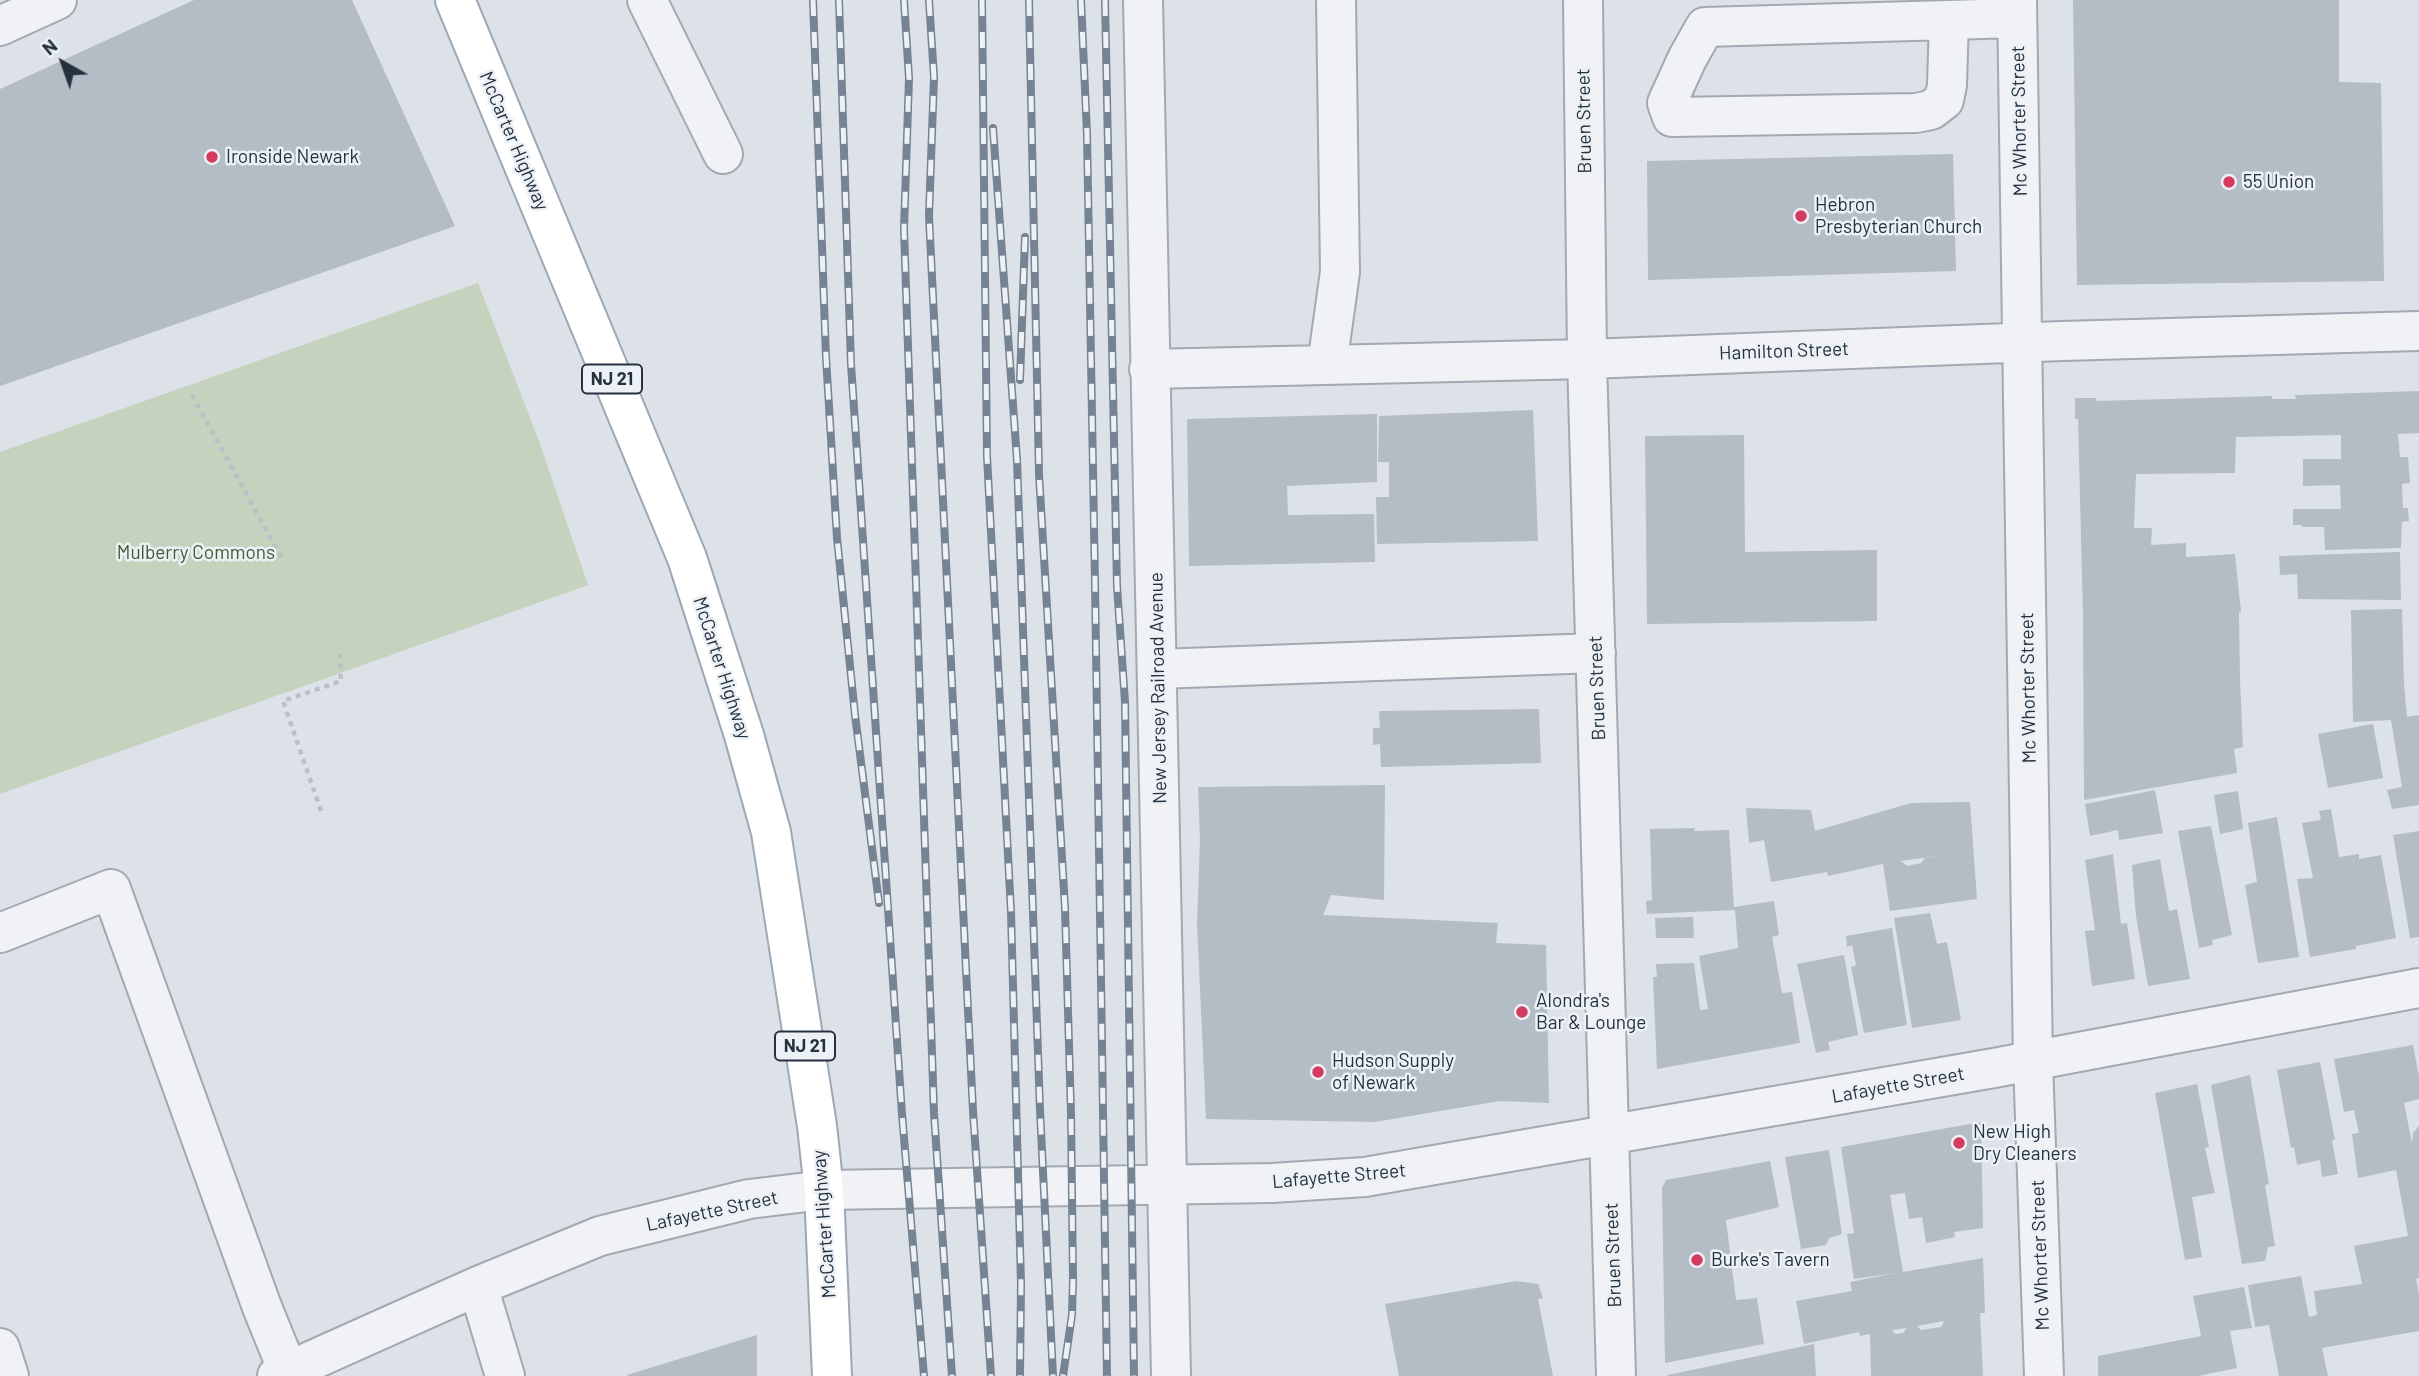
<!DOCTYPE html>
<html>
<head>
<meta charset="utf-8">
<style>
  body { margin:0 }
  #map { position:relative; width:2419px; height:1376px; overflow:hidden; background:#dde2e8; font-family:Barlow,sans-serif }
  canvas { display:block }
  .north { position:absolute; left:28px; top:28px; width:70px; height:70px; -webkit-text-stroke:5px #ecf1f5; paint-order:stroke; rotate:320deg; font-size:19px; font-weight:700; line-height:28px; text-align:center; color:#26313f }
  .north::after { content:''; display:block; margin:auto; width:24px; height:32px; background:#26313f; clip-path:polygon(50% 0,100% 100%,50% 72%,0 100%) }
</style>
</head>
<body>
<div id="map">
<canvas width="2419" height="1376"></canvas>
<div class="north">N</div>
</div>
<script>
const ctx = document.querySelector('canvas').getContext('2d');
ctx.lineJoin = 'round';
function paint(path, color) {
  ctx.fillStyle = color;
  ctx.fill(path, 'evenodd');
}
function shape(rows) {
  const path = new Path2D();
  for (const r of rows) {
    path.moveTo(r[0], r[1]);
    for (let i = 2; i < r.length; i += 2) path.lineTo(r[i], r[i + 1]);
  }
  return path;
}
function strokePath(path, color, width, dash) {
  ctx.strokeStyle = color;
  ctx.lineWidth = width;
  ctx.lineCap = dash ? 'butt' : 'round';
  ctx.setLineDash(dash || []);
  ctx.stroke(path);
}
function drawText(font, color, halo, rows, align = 'center') {
  ctx.font = font + ' Barlow,sans-serif';
  ctx.lineWidth = 5;
  ctx.setLineDash([]);
  ctx.textBaseline = 'middle';
  ctx.strokeStyle = halo;
  ctx.fillStyle = color;
  for (const [text, x, y, turn = 0] of rows) {
    ctx.save();
    ctx.translate(x, y);
    ctx.rotate((+turn || 0) * Math.PI / 180);
    ctx.textAlign = isNaN(turn) ? turn : align;
    if (halo) ctx.strokeText(text, 0, 0);
    ctx.fillText(text, 0, 0);
    ctx.restore();
  }
}
paint(shape([
  [478,283,539,441,588,585,0,794,0,452]
]), '#c5d2be');
paint(shape([
  [194,0,352,0,455,226,0,386,0,89],
  [2073,0,2339,0,2339,82,2381,83,2384,281,2077,285],
  [1953,154,1956,271,1648,280,1647,161],
  [2419,391,2419,433,2398,434,2400,457,2408,457,2410,483,2402,484,2403,508,2408,508,2409,521,2402,522,2401,548,2325,550,2324,527,2302,527,2302,525,2293,525,2293,509,2341,509,2340,485,2303,486,2303,459,2341,459,2341,435,2236,437,2235,473,2136,474,2134,528,2152,528,2151,545,2186,543,2186,557,2235,554,2241,612,2239,613,2240,680,2243,747,2234,749,2237,773,2084,800,2083,616,2078,419,2075,419,2075,398,2096,398,2097,401,2272,396,2272,399,2296,399,2295,395],
  [1533,410,1538,541,1377,544,1376,497,1389,497,1389,462,1378,462,1379,416],
  [1377,414,1377,482,1287,486,1288,515,1374,514,1375,562,1189,566,1187,419],
  [1744,435,1745,552,1877,550,1877,621,1647,624,1645,436],
  [2400,552,2401,600,2298,599,2297,574,2280,575,2279,556],
  [2402,609,2404,683,2407,717,2419,715,2419,805,2392,809,2387,790,2402,787,2391,720,2353,722,2351,610],
  [1539,709,1541,763,1381,767,1380,744,1373,745,1373,728,1380,728,1379,711],
  [2373,724,2383,778,2328,788,2318,734],
  [1385,785,1384,900,1331,895,1323,915,1498,923,1496,943,1546,945,1549,1103,1500,1101,1375,1122,1206,1119,1197,923,1200,840,1198,787],
  [2155,790,2163,833,2119,840,2118,830,2090,836,2085,804],
  [2238,791,2243,829,2220,834,2214,795],
  [1970,802,1977,899,1890,911,1883,864,1828,876,1827,872,1771,882,1764,840,1749,843,1746,808,1811,810,1815,831,1911,803],
  [1947,855,1925,858,1921,863,1907,866,1901,861,1892,862],
  [2331,809,2339,857,2359,854,2359,859,2381,855,2396,938,2356,946,2356,949,2310,957,2297,879,2313,878,2302,823,2321,820,2319,811],
  [2277,817,2299,957,2258,963,2245,885,2257,882,2248,823],
  [2211,826,2232,935,2212,940,2213,945,2199,948,2178,831],
  [1695,828,1694,831,1729,830,1734,907,1774,901,1779,935,1772,937,1782,993,1792,992,1800,1043,1657,1069,1653,977,1657,977,1656,964,1694,963,1700,1010,1708,1009,1699,956,1738,948,1735,910,1647,914,1646,901,1652,900,1650,829],
  [2419,831,2419,937,2410,938,2393,835],
  [2113,854,2121,924,2127,923,2135,979,2092,986,2085,931,2095,930,2085,860],
  [2160,859,2169,911,2177,909,2190,979,2148,986,2136,916,2132,865],
  [1930,913,1937,944,1947,942,1961,1020,1912,1028,1894,918],
  [1693,917,1694,938,1656,938,1655,918],
  [1892,928,1907,1025,1864,1033,1851,967,1856,965,1852,945,1847,947,1846,936],
  [1844,955,1858,1035,1828,1042,1830,1050,1816,1053,1797,964],
  [2413,1045,2419,1076,2419,1099,2404,1103,2412,1143,2413,1133,2419,1126,2419,1278,2416,1279,2419,1294,2419,1331,2322,1348,2328,1376,2279,1376,2269,1325,2255,1327,2248,1285,2301,1276,2309,1317,2317,1315,2314,1291,2362,1284,2354,1246,2408,1236,2396,1170,2358,1178,2352,1134,2359,1133,2354,1110,2344,1112,2334,1059],
  [2320,1062,2335,1140,2332,1140,2338,1174,2322,1177,2320,1160,2297,1165,2294,1147,2291,1148,2277,1070],
  [2250,1075,2269,1184,2265,1185,2275,1246,2268,1247,2265,1261,2242,1264,2211,1085],
  [2197,1084,2209,1147,2205,1148,2215,1193,2192,1197,2202,1257,2185,1260,2155,1093],
  [1981,1122,1983,1228,1954,1232,1955,1237,1926,1243,1922,1217,1909,1219,1905,1193,1890,1195,1903,1272,1983,1258,1985,1313,1980,1313,1983,1376,1871,1376,1870,1334,1860,1336,1859,1332,1804,1344,1796,1301,1852,1291,1850,1282,1896,1273,1854,1279,1847,1234,1854,1233,1841,1147],
  [1944,1321,1941,1327,1921,1330,1917,1326],
  [1907,1328,1903,1333,1895,1334,1892,1330],
  [1829,1150,1842,1234,1829,1238,1826,1245,1801,1249,1785,1157],
  [1770,1161,1779,1207,1726,1220,1736,1300,1757,1298,1764,1344,1665,1363,1662,1188,1666,1180],
  [1516,1281,1538,1284,1543,1298,1538,1299,1553,1376,1399,1376,1385,1304],
  [2244,1287,2252,1328,2230,1331,2237,1368,2198,1376,2098,1376,2098,1356,2201,1336,2193,1296],
  [757,1335,757,1376,627,1376,627,1375],
  [1814,1344,1816,1376,1668,1376,1668,1375]
]), '#b4bcc5');
const minor = shape([
  [647,0,723,154],
  [1143,0,1171,1376],
  [1583,0,1587,359,1616,1376],
  [2017,0,2033,1061,2044,1376],
  [1949,20,1947,85,1944,100,1931,110,1916,113,1672,117,1667,103,1687,59,1705,27,2017,18],
  [0,26,57,0],
  [1327,365,1340,272,1336,0],
  [1149,369,1587,359,2062,341,2419,331],
  [1158,669,1596,653],
  [0,933,111,889,262,1307,288,1371],
  [478,1286,505,1376],
  [0,1348,9,1376],
  [277,1376,478,1286,600,1236,749,1199,824,1190,1272,1183,1365,1177,1994,1068,2419,988]
]);
const major = shape([
  [455,0,687,558,744,735,771,832,817,1126,824,1190,832,1376]
]);
strokePath(minor, '#a2a9b2', 42);
strokePath(major, '#9ca8b4', 42);
strokePath(shape([
  [192,395,281,557],
  [321,811,283,701,341,681,340,654]
]), '#bbc0c6', 4.5, [5, 5]);
strokePath(minor, '#f0f2f6', 38);
strokePath(major, '#fff', 38);
const rail = shape([
  [813,0,826,357,837,538,855,715,879,903],
  [839,0,851,364,902,1114,924,1376],
  [904,0,909,78,904,229,934,1113,952,1376],
  [929,0,934,77,929,216,973,1111,991,1376],
  [982,0,987,456,1011,912,1021,1284,1020,1376],
  [1029,0,1039,474,1065,908,1071,1114,1073,1280,1072,1315,1063,1376],
  [1081,0,1087,134,1095,583,1107,1376],
  [1105,0,1117,586,1125,702,1134,1376],
  [993,128,1017,460,1040,1110,1053,1376],
  [1020,380,1025,237]
]);
strokePath(rail, '#768392', 8);
strokePath(rail, '#ecf1f5', 5, [16]);
for (const [x, y, r, color] of [
  [212,157,7,"#d53a5f"],
  [2229,182,7,"#d53a5f"],
  [1801,216,7,"#d53a5f"],
  [1522,1012,7,"#d53a5f"],
  [1318,1072,7,"#d53a5f"],
  [1959,1143,7,"#d53a5f"],
  [1697,1260,7,"#d53a5f"]
]) {
  const dot = new Path2D();
  dot.arc(x, y, r, 0, 2 * Math.PI);
  ctx.fillStyle = color;
  ctx.fill(dot);
  strokePath(dot, '#ecf1f5', 2.5);
}
for (const [x, y, w] of [
  [612,379,60],
  [805,1046,60]
]) {
  const box = new Path2D();
  box.roundRect(x - w / 2, y - 14.5, w, 29, 5);
  ctx.fillStyle = '#ecf1f5';
  ctx.fill(box);
  strokePath(box, '#26313f', 2);
}
drawText('bold 18px', '#26313f', null, [
  ["NJ 21",612,379],
  ["NJ 21",805,1046]
]);
drawText('19px', '#26313f', '#ecf1f5', [
  ["Bruen Street",1584,121,-91],
  ["Mc Whorter Street",2019,121,-91],
  ["McCarter Highway",514,141,67],
  ["Hamilton Street",1784,351,-2],
  ["McCarter Highway",722,668,72],
  ["New Jersey Railroad Avenue",1158,688,-91],
  ["Bruen Street",1597,688,-92],
  ["Mc Whorter Street",2028,688,-91],
  ["Lafayette Street",1898,1085,-10],
  ["Lafayette Street",1339,1176,-5],
  ["Lafayette Street",712,1211,-12],
  ["McCarter Highway",824,1224,-94],
  ["Bruen Street",1613,1255,-92],
  ["Mc Whorter Street",2040,1255,-92]
]);
drawText('19px', '#26313f', '#ecf1f5', [
  ["Ironside Newark",226,157],
  ["55 Union",2243,182],
  ["Hebron",1815,205],
  ["Presbyterian Church",1815,227],
  ["Alondra's",1536,1001],
  ["Bar & Lounge",1536,1023],
  ["Hudson Supply",1332,1061],
  ["of Newark",1332,1083],
  ["New High",1973,1132],
  ["Dry Cleaners",1973,1154],
  ["Burke's Tavern",1711,1260]
], 'left');
drawText('19px', '#3e5b32', '#ecf1f5', [
  ["Mulberry Commons",196,553]
]);
</script>
</body>
</html>
